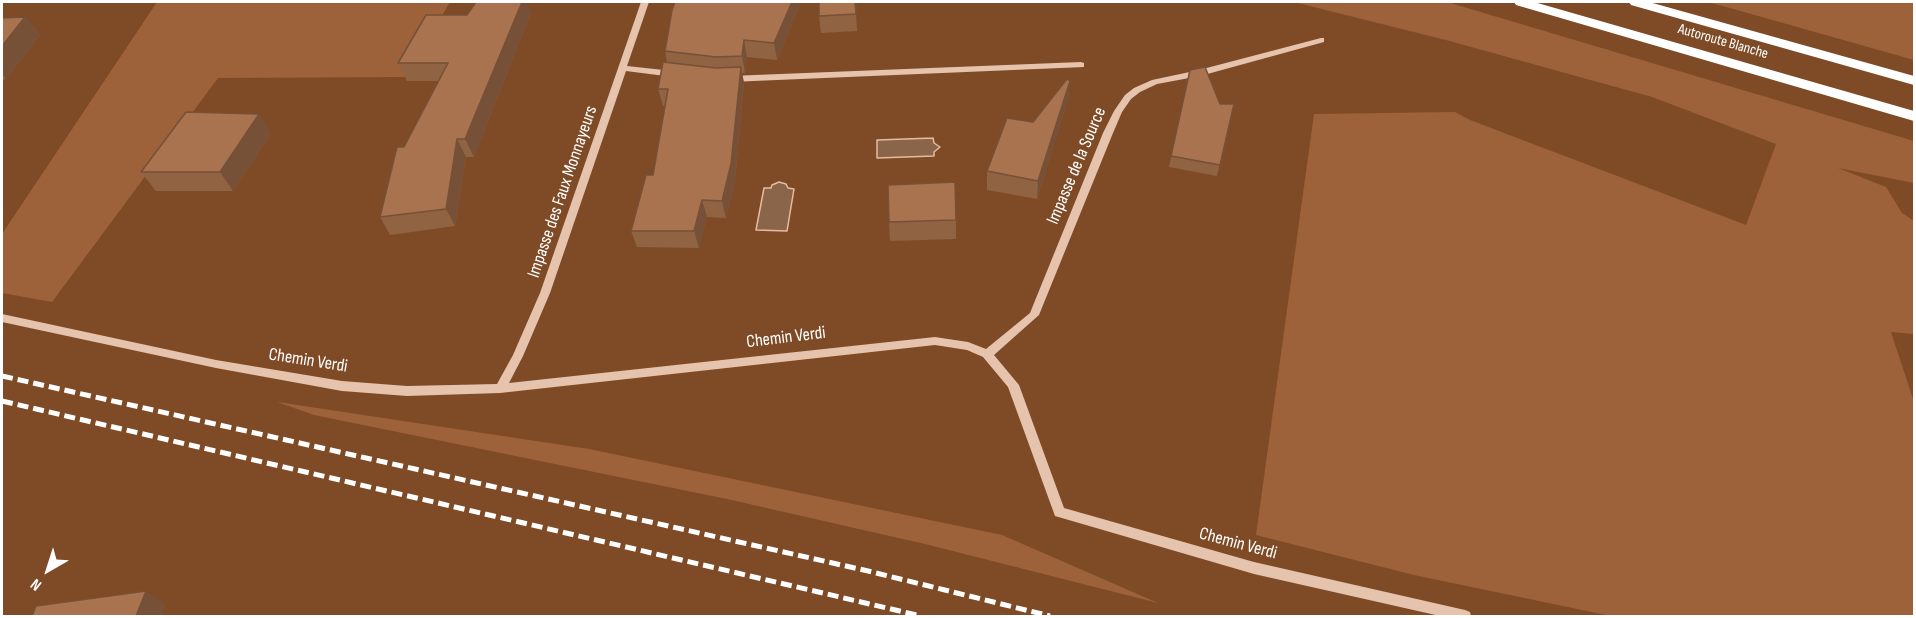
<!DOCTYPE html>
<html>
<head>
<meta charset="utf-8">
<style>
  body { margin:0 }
  #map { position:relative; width:1916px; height:618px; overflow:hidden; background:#7f4b26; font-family:"Sofia Sans Condensed",sans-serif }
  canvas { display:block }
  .frame { position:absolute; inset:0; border:3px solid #fff; pointer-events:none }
  .north { position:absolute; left:18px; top:540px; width:60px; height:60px; -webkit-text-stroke:4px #7f4b26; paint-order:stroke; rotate:219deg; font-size:16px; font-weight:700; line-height:24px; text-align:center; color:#fff }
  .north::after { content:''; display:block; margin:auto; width:21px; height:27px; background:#fff; clip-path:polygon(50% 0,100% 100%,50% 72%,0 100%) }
</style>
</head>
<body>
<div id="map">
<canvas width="1916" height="618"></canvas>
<div class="frame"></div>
<div class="north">N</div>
</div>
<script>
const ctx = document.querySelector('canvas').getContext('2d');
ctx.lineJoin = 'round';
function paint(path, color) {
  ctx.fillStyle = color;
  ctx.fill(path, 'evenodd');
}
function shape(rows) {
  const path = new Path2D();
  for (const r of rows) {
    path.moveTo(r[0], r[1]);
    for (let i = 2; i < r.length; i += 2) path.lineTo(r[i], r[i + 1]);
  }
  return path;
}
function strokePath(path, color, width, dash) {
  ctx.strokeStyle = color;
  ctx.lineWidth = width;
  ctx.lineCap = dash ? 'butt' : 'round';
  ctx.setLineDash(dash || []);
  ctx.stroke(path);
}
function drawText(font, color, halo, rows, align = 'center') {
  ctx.font = font + ' "Sofia Sans Condensed",sans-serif';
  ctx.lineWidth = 5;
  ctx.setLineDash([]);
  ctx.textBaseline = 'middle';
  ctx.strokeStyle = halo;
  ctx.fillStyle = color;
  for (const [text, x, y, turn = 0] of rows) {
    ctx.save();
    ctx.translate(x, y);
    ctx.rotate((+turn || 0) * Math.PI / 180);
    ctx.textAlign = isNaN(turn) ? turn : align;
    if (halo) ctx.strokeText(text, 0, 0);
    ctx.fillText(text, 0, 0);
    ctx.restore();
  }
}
paint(shape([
  [157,2,450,2,406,77,218,78,52,302,2,293,2,234],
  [1294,2,1447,2,1914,141,1914,183,1838,168,1886,187,1902,213,1914,221,1914,334,1891,332,1914,402,1914,616,1611,616,1414,575,1256,535,1314,114,1455,112,1470,120,1746,225,1776,144,1652,97,1446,40],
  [1707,2,1914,2,1914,60,1730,8],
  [277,402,589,449,1002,535,1158,603,925,544,727,499,314,415]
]), '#9d623a');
const water = shape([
  [933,138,934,143,940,147,934,152,934,156,877,158,877,140,933,138],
  [779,182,786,184,788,188,794,189,787,231,756,230,764,188,771,188,772,185,779,182]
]);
paint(water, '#8a6549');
strokePath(water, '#e6bca1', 1.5);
paint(shape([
  [641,2,649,2,627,66,673,71,677,74,673,77,626,71,550,293,523,356,509,383,935,337,968,342,986,349,1030,313,1103,133,1114,111,1125,95,1134,88,1152,80,1199,70,1321,38,1324,38,1324,42,1200,76,1157,84,1140,92,1131,99,1122,112,1113,133,1039,315,994,355,1019,385,1064,508,1254,562,1465,610,1470,612,1471,616,1440,616,1254,574,1055,516,1008,387,983,357,967,350,935,345,500,393,407,396,342,391,216,368,2,322,2,314,216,360,342,381,407,386,497,384,513,355,540,293,641,2],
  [1081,62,1084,63,1084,67,730,82,726,79,730,76,1081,62]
]), '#e6c3ad');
paint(shape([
  [1514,2,1534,2,1914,111,1914,121,1516,5,1514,2],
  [1629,2,1649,2,1914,76,1914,85,1631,5,1629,2]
]), '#fff');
strokePath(shape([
  [2,376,868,571,1050,616],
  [2,401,921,616]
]), '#fff', 5, [11, 5]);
paint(shape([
  [675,2,798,2,799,7,777,60,747,57,745,73,742,73,744,83,735,180,726,218,707,217,699,248,637,247,631,231,653,175,665,106,663,106,658,89,667,62,665,51],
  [819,2,857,2,857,31,821,33,819,16],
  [531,13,474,157,466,157,455,226,390,235,380,217,404,147,439,81,407,81,398,63,467,15],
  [25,17,40,35,6,79,2,80,2,18],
  [1190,70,1220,104,1234,104,1217,176,1169,167],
  [1070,81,1068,99,1037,199,987,190,987,171],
  [271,133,233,191,156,191,141,172],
  [956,220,956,239,890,241,889,222]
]), '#906343');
paint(shape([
  [522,2,527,2,531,13,474,157,465,139],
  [792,2,798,2,799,7,777,60,774,43],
  [855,2,857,2,857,31,856,14],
  [25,17,40,35,6,79,2,74,2,46],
  [744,40,747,57,745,73,742,56],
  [741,67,744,83,735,180,726,218,722,201],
  [1070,81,1068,99,1037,199,1038,181],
  [259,114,271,133,233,191,220,172],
  [457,139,466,157,455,226,446,209],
  [702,200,707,217,699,248,694,231],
  [146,591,166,605,162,616,136,616]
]), '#765037');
const building = shape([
  [476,2,522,2,465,139,457,139,446,209,380,217,397,147,404,147,448,63,398,63,426,15,467,15,476,2],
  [675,2,792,2,774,43,744,40,742,56,716,57,665,51,672,10,675,2],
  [819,2,855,2,856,14,819,16,819,2],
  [25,17,2,46,2,18,25,17],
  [663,62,716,68,741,67,731,164,722,201,702,200,694,231,631,231,646,175,653,175,668,89,658,89,663,62],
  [1205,67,1220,104,1234,104,1220,165,1171,156,1190,70,1205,67],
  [1067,79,1070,81,1038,181,987,171,1007,118,1033,122,1067,79],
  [186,112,259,114,220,172,141,172,186,112],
  [955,182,956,220,889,222,888,185,955,182],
  [146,591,136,616,32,616,36,606,146,591]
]);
paint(building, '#a8734e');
strokePath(building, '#765037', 1.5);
drawText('15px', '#fff', '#7f4b26', [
  ["Autoroute Blanche",1723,42,16]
]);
drawText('18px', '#fff', '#7f4b26', [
  ["Impasse de la Source",1077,166,-67],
  ["Impasse des Faux Monnayeurs",563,192,-71],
  ["Chemin Verdi",786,338,-7],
  ["Chemin Verdi",308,361,9],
  ["Chemin Verdi",1238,544,15]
]);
</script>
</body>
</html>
